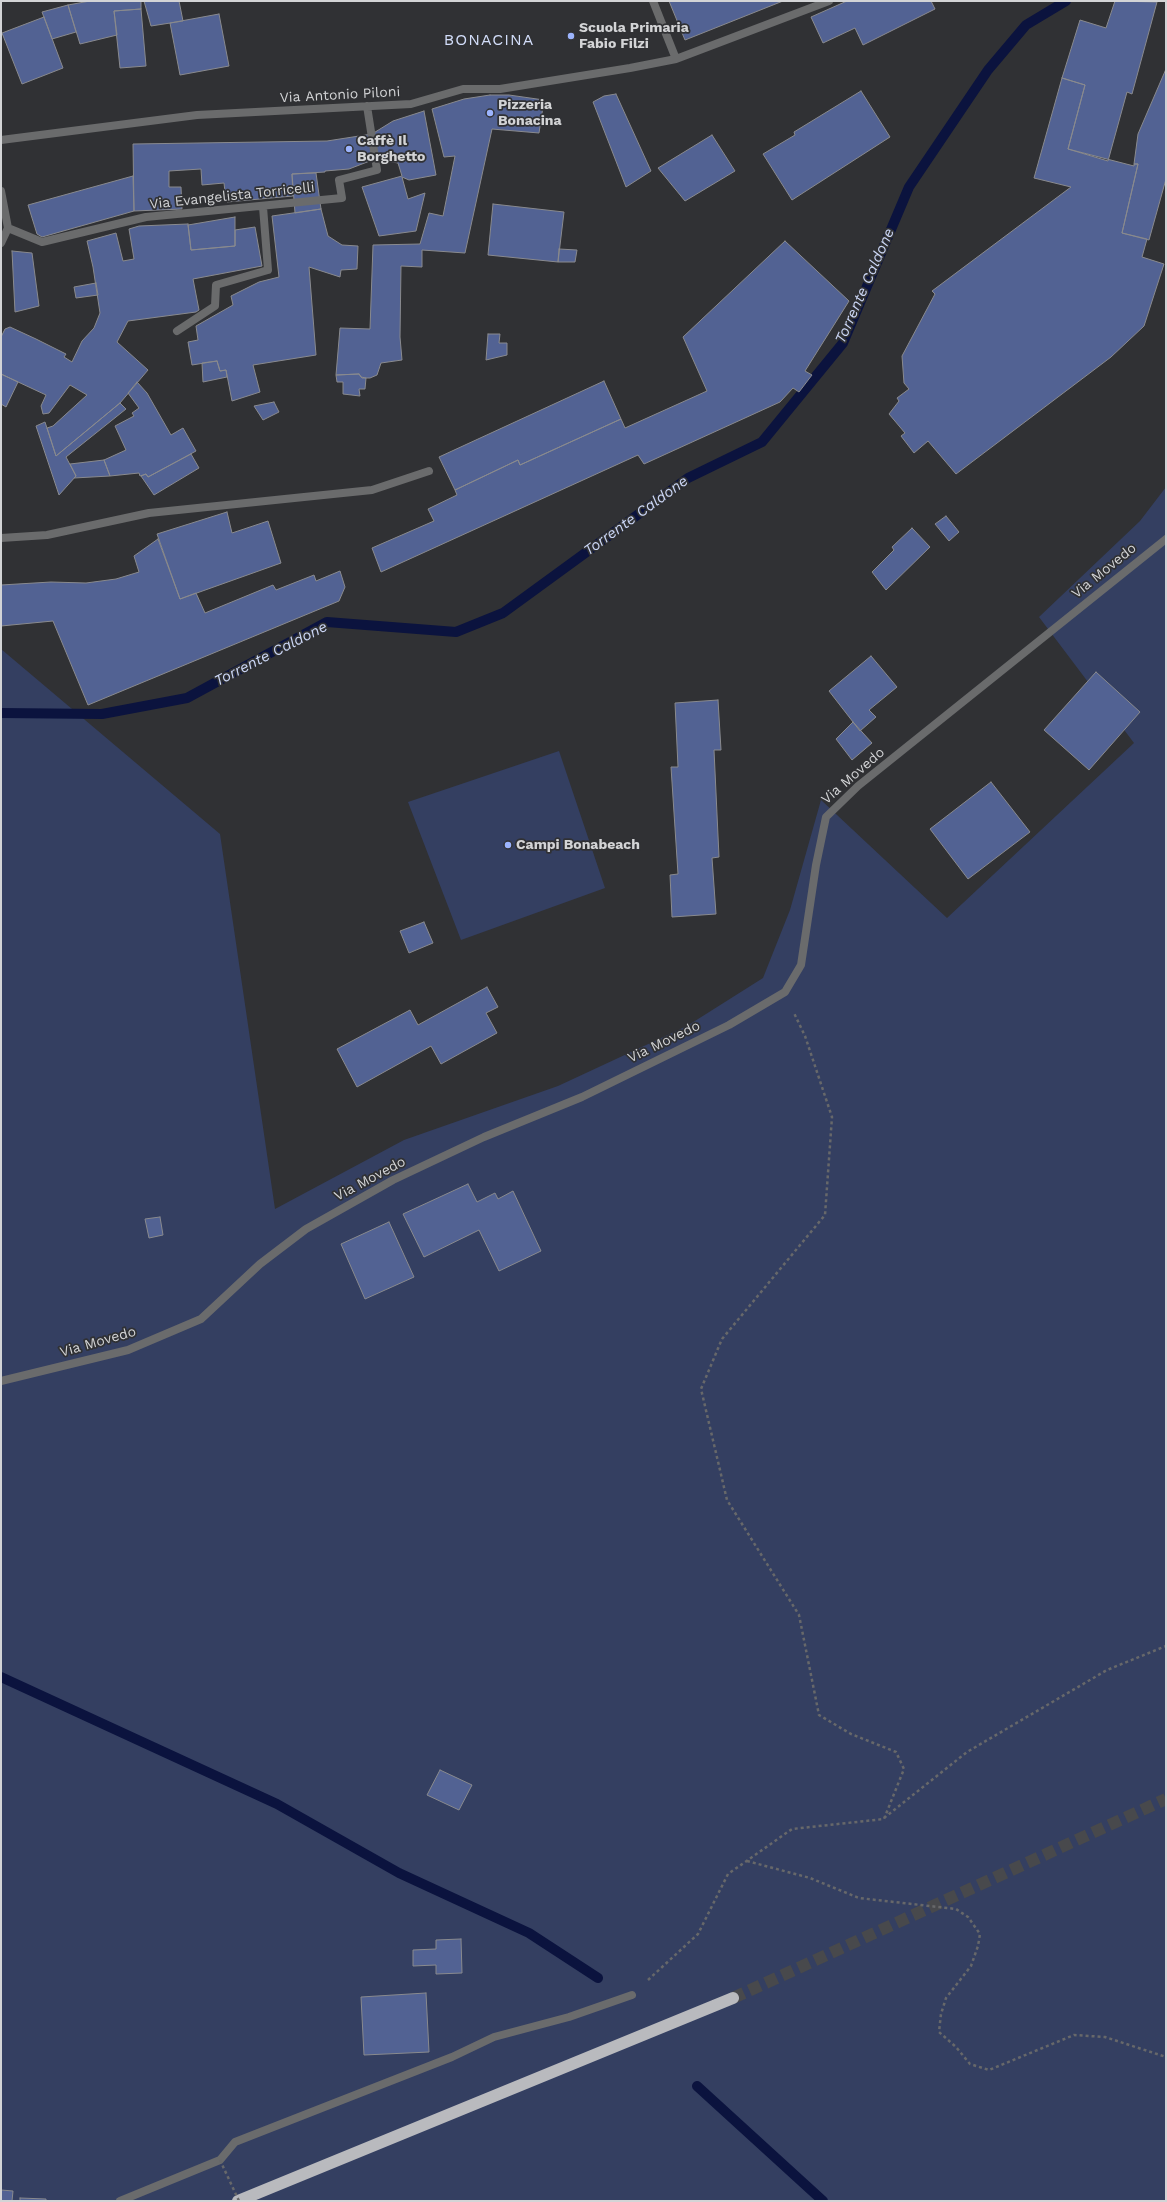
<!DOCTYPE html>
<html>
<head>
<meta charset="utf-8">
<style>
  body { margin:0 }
  #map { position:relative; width:1167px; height:2202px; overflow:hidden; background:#303134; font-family:"Work Sans",sans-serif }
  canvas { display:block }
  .frame { position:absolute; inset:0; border:2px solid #d3d4d6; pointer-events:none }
</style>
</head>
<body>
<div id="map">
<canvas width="1167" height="2202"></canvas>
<div class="frame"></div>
</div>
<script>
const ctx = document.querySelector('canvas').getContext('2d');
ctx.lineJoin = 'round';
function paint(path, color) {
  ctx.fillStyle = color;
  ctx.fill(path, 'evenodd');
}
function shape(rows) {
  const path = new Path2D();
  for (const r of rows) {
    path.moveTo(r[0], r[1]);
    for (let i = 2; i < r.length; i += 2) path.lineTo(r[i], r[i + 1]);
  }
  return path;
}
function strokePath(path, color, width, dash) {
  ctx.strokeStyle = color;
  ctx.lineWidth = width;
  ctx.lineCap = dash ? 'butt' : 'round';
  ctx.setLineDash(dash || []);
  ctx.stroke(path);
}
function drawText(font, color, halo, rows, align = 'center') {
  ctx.font = font + ' "Work Sans",sans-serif';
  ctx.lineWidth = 3.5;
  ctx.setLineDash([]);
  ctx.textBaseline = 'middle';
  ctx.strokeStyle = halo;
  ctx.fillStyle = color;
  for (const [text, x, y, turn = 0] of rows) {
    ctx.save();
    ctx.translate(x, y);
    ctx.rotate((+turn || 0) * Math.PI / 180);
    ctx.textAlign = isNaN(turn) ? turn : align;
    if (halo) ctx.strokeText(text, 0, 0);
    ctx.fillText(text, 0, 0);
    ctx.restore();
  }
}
paint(shape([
  [1166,487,1166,2201,1,2201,1,649,220,834,275,1209,404,1140,558,1086,687,1026,763,978,790,910,821,800,947,918,1134,743,1039,617,1140,521],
  [559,751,605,888,461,940,408,802]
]), '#343f61');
strokePath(shape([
  [1,713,102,714,187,698,327,622,456,632,503,613,688,478,762,442,843,343,909,187,988,70,1026,25,1066,1],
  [1,1677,277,1804,399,1873,529,1933,598,1978],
  [697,2086,823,2201]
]), '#0b133e', 10);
const building = shape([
  [90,1,141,1,141,9,114,11,117,35,80,44,68,5,90,1],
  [144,1,179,1,183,21,151,26,144,1],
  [669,1,783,1,685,40,669,1],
  [847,1,931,1,935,9,863,45,855,28,823,43,811,17,847,1],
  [1115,1,1157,2,1132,94,1127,92,1108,161,1068,149,1085,85,1062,78,1080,20,1106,28,1115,1],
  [68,5,76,32,52,39,42,12,68,5],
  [141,9,146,66,120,68,114,11,141,9],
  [219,14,229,66,180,75,170,23,219,14],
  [44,17,63,68,22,84,2,33,44,17],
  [1166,69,1166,179,1149,240,1122,233,1138,164,1134,164,1138,134,1166,69],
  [1062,78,1085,85,1068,149,1134,166,1134,164,1138,164,1122,233,1147,239,1142,257,1164,264,1144,326,1111,357,956,474,928,441,914,453,901,436,905,433,889,414,899,401,897,398,909,389,904,383,902,356,935,294,932,291,1071,187,1034,178,1062,78],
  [861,91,890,137,792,200,763,154,795,135,794,132,861,91],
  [616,94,651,171,626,187,593,102,604,96,616,94],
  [490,95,509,95,544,100,539,133,492,129,465,253,422,250,422,267,401,266,400,337,402,360,381,363,377,375,370,378,362,378,359,374,336,375,340,328,370,329,373,245,420,244,429,213,443,216,455,156,444,157,432,109,464,99,490,95],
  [424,111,436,175,409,180,402,177,408,199,425,193,416,231,379,236,362,187,402,176,398,163,375,159,349,169,325,171,325,172,292,174,293,196,227,202,226,201,224,183,202,185,201,169,169,171,169,187,181,187,182,209,134,211,133,144,327,141,372,134,393,121,424,111],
  [712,135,735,171,685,201,658,168,712,135],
  [316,173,321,209,295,213,292,174,316,173],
  [133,176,134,211,42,237,37,234,28,205,133,176],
  [493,204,564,212,558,262,488,255,493,204],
  [321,209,328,236,342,245,358,246,357,269,341,270,340,277,309,267,316,355,253,365,260,392,232,401,226,370,220,371,217,361,192,365,188,342,198,340,196,326,233,305,231,296,259,282,279,277,272,216,321,209],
  [235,217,235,246,191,250,188,225,235,217],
  [188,224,191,250,235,246,235,230,255,227,262,266,193,279,199,310,196,312,128,321,117,342,148,370,120,403,56,456,47,428,53,426,87,395,70,385,49,413,43,414,41,406,46,395,1,374,1,337,5,329,10,327,36,339,66,354,64,357,72,362,82,341,94,328,100,313,93,267,87,241,116,233,123,261,134,259,129,229,139,226,188,224],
  [785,241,849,301,805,371,812,375,799,392,793,388,780,402,644,464,638,455,381,572,372,548,434,521,428,509,457,495,455,490,518,460,520,465,621,419,625,428,707,391,683,337,785,241],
  [559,249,577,250,575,262,558,262,559,249],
  [12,251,32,253,39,306,15,312,12,251],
  [96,283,98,295,76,298,74,287,96,283],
  [488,334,500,334,499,343,507,343,507,355,486,360,488,334],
  [217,361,220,371,226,370,227,377,203,382,202,363,217,361],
  [1,374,18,382,6,407,1,404,1,374],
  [359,374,361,377,366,378,365,389,359,389,360,396,343,394,343,382,337,382,336,375,359,374],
  [604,381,621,419,520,465,518,460,455,490,439,457,604,381],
  [137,382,147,393,171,435,183,428,196,451,148,477,146,474,140,476,139,473,110,476,104,460,126,450,115,426,134,416,132,413,139,408,128,393,137,382],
  [274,402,279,412,263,420,254,406,274,402],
  [120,403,126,409,66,457,76,476,59,495,36,426,45,422,56,456,120,403],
  [191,454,199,468,154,495,141,476,146,474,148,477,191,454],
  [104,460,110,476,74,478,76,476,70,464,104,460],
  [227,512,232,533,268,521,281,563,180,599,157,534,227,512],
  [946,516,959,532,949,541,935,524,946,516],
  [912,528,930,547,886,590,872,572,894,550,892,547,912,528],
  [158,539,180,599,196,593,205,613,273,585,276,590,314,575,316,581,340,571,345,587,339,601,88,705,53,621,1,626,1,585,51,582,86,583,116,579,139,572,134,556,158,539],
  [871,656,897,687,869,710,876,717,860,731,829,691,871,656],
  [1096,672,1140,712,1089,770,1044,730,1096,672],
  [718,700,721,750,714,750,719,857,712,858,716,914,672,917,670,875,678,874,671,767,678,767,675,703,718,700],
  [853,722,872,743,852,760,836,739,853,722],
  [991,782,1030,832,968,879,930,829,991,782],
  [424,922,433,943,409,953,400,931,424,922],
  [487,987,498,1007,486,1013,497,1033,441,1064,431,1046,357,1087,337,1049,410,1010,418,1025,487,987],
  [468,1184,477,1202,495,1193,498,1199,513,1191,541,1251,499,1271,479,1230,424,1257,403,1214,468,1184],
  [160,1217,163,1235,149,1238,145,1219,160,1217],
  [389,1222,414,1277,365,1299,341,1244,389,1222],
  [440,1770,472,1785,459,1810,427,1795,440,1770],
  [461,1939,462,1973,436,1974,436,1965,413,1966,413,1950,436,1949,436,1940,461,1939],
  [426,1993,429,2052,364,2055,361,1997,426,1993],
  [1,2190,13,2191,12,2201,1,2201,1,2190],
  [20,2198,46,2199,46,2201,20,2201,20,2198]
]);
paint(building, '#526293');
strokePath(building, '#898a8e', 1);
strokePath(shape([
  [733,1998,1166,1799]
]), '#48494c', 12, [12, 6]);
strokePath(shape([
  [884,1818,967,1752,1107,1670,1166,1646],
  [747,1861,810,1878,859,1898,956,1909,968,1917,980,1934,978,1946,971,1966,946,1998,941,2014,939,2032,956,2047,970,2064,989,2070,1074,2035,1105,2037,1166,2057],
  [648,1980,698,1934,728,1874,792,1829,884,1819,904,1769,896,1752,851,1734,819,1715,799,1615,727,1500,701,1389,722,1339,825,1215,832,1117,805,1036,794,1013]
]), '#67686a', 2.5, [3, 3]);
strokePath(shape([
  [653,1,676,59],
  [1,140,197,115,411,104,463,89,500,89,630,68,676,59,829,1],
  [1,191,8,228,1,243],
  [8,228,42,242,146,217,342,198,339,180,377,170,367,106],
  [177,331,215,306,216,285,268,270,263,207],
  [1,538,47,535,149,513,372,490,429,471],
  [1,1381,128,1350,201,1319,260,1264,306,1229,393,1180,484,1137,582,1097,729,1025,785,992,801,965,816,865,826,817,858,786,1166,539],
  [120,2201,220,2160,235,2142,452,2057,494,2037,569,2017,632,1995]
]), '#6a6b6c', 8);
strokePath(shape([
  [238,2201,733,1998]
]), '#b9babe', 12);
strokePath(shape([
  [220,2160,239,2201]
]), '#67686a', 2.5, [3, 3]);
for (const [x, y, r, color] of [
  [571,36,4,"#9cb4fd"],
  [490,113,4,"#9cb4fd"],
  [349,149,4,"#9cb4fd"],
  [508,845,4,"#9cb4fd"]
]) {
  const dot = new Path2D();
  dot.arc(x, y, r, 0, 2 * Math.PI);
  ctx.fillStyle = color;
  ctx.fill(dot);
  strokePath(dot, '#303134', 1.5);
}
drawText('bold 14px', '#d3d4d6', '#303134', [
  ["Scuola Primaria",579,28],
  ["Fabio Filzi",579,44],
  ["Pizzeria",498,105],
  ["Bonacina",498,121],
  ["Caffè Il",357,141],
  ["Borghetto",357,157],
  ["Campi Bonabeach",516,845]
], 'left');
drawText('14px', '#d3d4d6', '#303134', [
  ["Via Antonio Piloni",340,95,-3],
  ["Via Evangelista Torricelli",232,196,-6],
  ["Via Movedo",1104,571,-39],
  ["Via Movedo",853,776,-41],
  ["Via Movedo",664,1042,-26],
  ["Via Movedo",370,1179,-28],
  ["Via Movedo",98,1342,-16]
]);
drawText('italic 15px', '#cbd6f5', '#303134', [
  ["Torrente Caldone",865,286,-66],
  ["Torrente Caldone",636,516,-36],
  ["Torrente Caldone",271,654,-27]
]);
ctx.letterSpacing = '1px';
drawText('16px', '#d2ddf9', '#303134', [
  ["BONACINA",489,40]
]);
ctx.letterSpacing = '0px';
</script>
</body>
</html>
